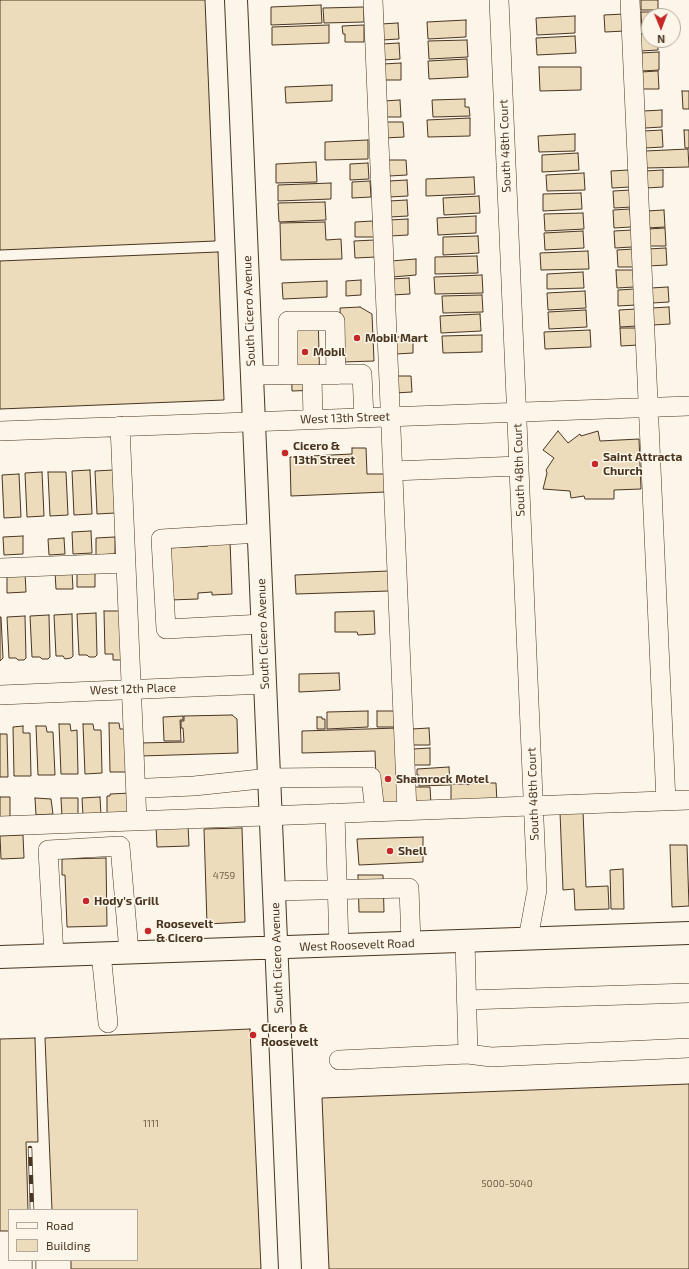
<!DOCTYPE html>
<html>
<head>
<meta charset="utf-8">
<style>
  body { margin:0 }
  #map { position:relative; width:689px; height:1269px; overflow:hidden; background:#fbf6e9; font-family:"Exo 2",sans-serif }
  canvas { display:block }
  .legend { position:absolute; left:8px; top:1209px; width:130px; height:52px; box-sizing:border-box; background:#fbf6e9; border:1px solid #b4a999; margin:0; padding:5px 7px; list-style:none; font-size:12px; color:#4a3520 }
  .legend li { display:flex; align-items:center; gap:8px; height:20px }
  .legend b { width:20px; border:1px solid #b4a999 }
  .north { position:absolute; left:641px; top:8px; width:40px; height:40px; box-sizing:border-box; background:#fbf6e9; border:1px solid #b4a999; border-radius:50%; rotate:179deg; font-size:11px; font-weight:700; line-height:16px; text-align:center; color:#4a3520 }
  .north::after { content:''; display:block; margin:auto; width:14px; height:18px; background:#c62828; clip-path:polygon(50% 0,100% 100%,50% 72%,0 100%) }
</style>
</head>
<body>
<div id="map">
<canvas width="689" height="1269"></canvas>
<ul class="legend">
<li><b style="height:5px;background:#fbf6e9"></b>Road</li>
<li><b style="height:11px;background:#ecdcbc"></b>Building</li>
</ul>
<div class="north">N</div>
</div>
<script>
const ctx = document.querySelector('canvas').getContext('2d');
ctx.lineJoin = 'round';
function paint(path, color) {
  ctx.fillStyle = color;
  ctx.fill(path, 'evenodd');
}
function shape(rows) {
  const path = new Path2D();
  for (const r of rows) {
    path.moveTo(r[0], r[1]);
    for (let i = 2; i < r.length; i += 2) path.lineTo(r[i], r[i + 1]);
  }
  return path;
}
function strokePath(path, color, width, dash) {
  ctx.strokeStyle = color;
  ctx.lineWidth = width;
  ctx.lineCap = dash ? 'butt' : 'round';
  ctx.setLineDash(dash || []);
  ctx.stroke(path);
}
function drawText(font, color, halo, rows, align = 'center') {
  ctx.font = font + ' "Exo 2",sans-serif';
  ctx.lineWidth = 3;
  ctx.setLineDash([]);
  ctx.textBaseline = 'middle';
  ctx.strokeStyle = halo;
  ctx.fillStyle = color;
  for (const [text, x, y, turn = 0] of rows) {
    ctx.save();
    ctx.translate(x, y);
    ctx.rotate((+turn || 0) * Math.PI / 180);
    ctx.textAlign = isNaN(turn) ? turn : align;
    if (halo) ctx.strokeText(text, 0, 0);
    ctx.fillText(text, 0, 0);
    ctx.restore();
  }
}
const building = shape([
  [0,0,205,0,215,241,0,250,0,0],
  [641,0,658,0,658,10,641,10,641,0],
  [321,5,322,23,271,25,271,7,321,5],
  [364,7,364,22,324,23,323,8,364,7],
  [641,12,658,12,659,16,649,16,649,29,642,30,641,12],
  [624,14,625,31,605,32,604,15,624,14],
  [575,16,575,33,537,35,536,18,575,16],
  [466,20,466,37,428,39,427,22,466,20],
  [398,23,399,39,382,40,381,24,398,23],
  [329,25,329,43,272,45,272,27,329,25],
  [364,25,364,42,345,42,345,34,343,34,342,26,364,25],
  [649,33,649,40,658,40,658,50,641,51,640,34,649,33],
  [575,36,576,53,537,55,536,38,575,36],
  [467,40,468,57,429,59,428,41,467,40],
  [399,43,400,59,383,60,382,44,399,43],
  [659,52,659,70,642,71,641,53,659,52],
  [467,59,468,77,429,79,428,61,467,59],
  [401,63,401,80,384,80,383,64,401,63],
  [539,67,581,67,581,90,540,91,539,67],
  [658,71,659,89,642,89,641,72,658,71],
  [332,85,332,101,286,103,285,87,332,85],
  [682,91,689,91,689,109,683,109,682,91],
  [465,99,465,107,469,107,470,116,433,117,432,100,465,99],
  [400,100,401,117,384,117,383,101,400,100],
  [662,110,662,127,645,128,644,111,662,110],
  [470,118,470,136,428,137,427,120,470,118],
  [385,122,403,122,404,137,385,138,385,122],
  [662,130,663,147,645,148,644,131,662,130],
  [684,130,689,130,689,148,685,148,684,130],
  [575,134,575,151,539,152,538,136,575,134],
  [368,140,368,159,325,160,325,142,368,140],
  [688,149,689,167,646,168,645,151,688,149],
  [578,153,579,170,542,172,542,155,578,153],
  [388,160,406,160,407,175,389,176,388,160],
  [316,162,317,182,276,183,276,164,316,162],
  [368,163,369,179,350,180,350,164,368,163],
  [629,170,630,187,612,188,611,171,629,170],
  [663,170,663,187,646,188,645,171,663,170],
  [584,173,585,190,547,191,546,175,584,173],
  [474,177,475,194,426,196,426,179,474,177],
  [407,180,408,196,389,197,389,181,407,180],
  [370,181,371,197,352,198,352,182,370,181],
  [331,183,331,199,278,201,278,185,331,183],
  [631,190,632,207,614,208,613,191,631,190],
  [581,193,582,209,543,211,543,194,581,193],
  [479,196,480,213,444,215,443,198,479,196],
  [407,200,408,216,390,217,389,201,407,200],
  [325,202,326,220,279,222,278,203,325,202],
  [630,209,631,227,614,228,613,210,630,209],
  [664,210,665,227,647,228,647,211,664,210],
  [583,213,584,229,545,231,544,214,583,213],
  [476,216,476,233,438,235,437,218,476,216],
  [408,219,408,235,390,236,389,220,408,219],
  [373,221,374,237,355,237,355,222,373,221],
  [325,222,326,240,341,239,342,259,281,260,280,223,325,222],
  [665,228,666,246,649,246,648,229,665,228],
  [632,230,632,247,615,248,614,231,632,230],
  [583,231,584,248,545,250,544,233,583,231],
  [478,236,479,253,443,255,443,237,478,236],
  [375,240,376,257,355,258,354,241,375,240],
  [666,248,667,265,649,266,648,249,666,248],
  [634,249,635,267,618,267,617,250,634,249],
  [588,251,589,269,541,270,540,253,588,251],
  [218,252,224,400,0,409,0,261,218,252],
  [477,256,478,273,435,274,435,257,477,256],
  [416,259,416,275,392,277,391,261,416,259],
  [616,270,633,270,634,287,617,288,616,270],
  [583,272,584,288,547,289,547,274,583,272],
  [482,275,483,293,435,294,434,277,482,275],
  [409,278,410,294,392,295,391,279,409,278],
  [361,280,361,295,346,296,346,281,361,280],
  [327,281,327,297,283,299,282,283,327,281],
  [668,287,669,302,652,303,651,288,668,287],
  [635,289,636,305,618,306,618,290,635,289],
  [585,291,586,308,548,310,547,293,585,291],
  [482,295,483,312,443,313,442,296,482,295],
  [360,307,372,314,374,361,342,362,340,308,360,307],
  [669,307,670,324,653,325,652,308,669,307],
  [636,309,637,326,620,327,619,310,636,309],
  [586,310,587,327,549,329,548,312,586,310],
  [318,313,320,390,292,391,290,314,318,313],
  [480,314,481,331,441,333,440,316,480,314],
  [620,328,637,328,638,345,621,346,620,328],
  [590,330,591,347,545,349,544,332,590,330],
  [482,335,482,352,443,353,442,336,482,335],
  [395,337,413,337,413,353,396,354,395,337],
  [394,376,411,376,412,392,395,393,394,376],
  [558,431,568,443,580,434,581,436,598,431,600,441,639,439,641,489,614,490,614,499,585,499,584,496,571,498,570,491,543,489,547,473,546,470,554,458,543,450,558,431],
  [352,448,366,448,367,474,384,474,385,492,291,496,290,457,352,454,352,448],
  [90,470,92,514,74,515,72,471,90,470],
  [113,470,115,513,97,514,95,471,113,470],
  [42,472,44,516,27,517,25,473,42,472],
  [48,472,66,472,68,515,50,516,48,472],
  [19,474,21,517,4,518,2,475,19,474],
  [91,531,92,553,73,554,72,532,91,531],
  [23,536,23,554,4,555,3,537,23,536],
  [115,537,115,554,96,555,96,538,115,537],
  [64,538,65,554,49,555,48,539,64,538],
  [230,541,232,594,212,595,212,592,198,593,198,599,170,600,167,548,208,546,208,542,230,541],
  [72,571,73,589,56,589,55,572,72,571],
  [77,571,95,571,95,587,77,587,77,571],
  [388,571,389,591,296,594,295,575,388,571],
  [25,572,26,592,7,593,7,573,25,572],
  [104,611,122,611,123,660,113,660,113,654,105,654,104,611],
  [374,611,375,634,358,635,357,632,335,632,335,612,374,611],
  [96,613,97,655,95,657,89,657,87,655,79,655,77,614,96,613],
  [72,614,73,656,71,658,65,659,63,656,56,656,54,615,72,614],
  [49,615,50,657,48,659,42,659,40,657,32,657,30,616,49,615],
  [25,616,26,658,24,660,18,660,16,658,9,658,7,617,25,616],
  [0,617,1,617,3,658,0,661,0,617],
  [339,673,340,690,299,692,299,674,339,673],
  [368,711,368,727,327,729,327,712,368,711],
  [377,711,396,711,396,727,377,727,377,711],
  [232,715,237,719,238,753,141,756,140,743,184,742,183,728,181,728,181,721,184,721,184,716,232,715],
  [183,716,183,720,180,720,181,741,164,741,163,717,183,716],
  [317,717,322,717,322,719,325,719,325,729,317,729,317,717],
  [109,723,119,723,120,729,126,729,128,772,110,772,109,723],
  [59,724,70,724,71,731,77,730,78,774,61,774,59,724],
  [83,724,93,724,94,730,101,730,102,773,85,774,83,724],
  [23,726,23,733,30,733,31,776,14,776,13,727,23,726],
  [36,726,46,726,47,732,53,732,55,775,38,775,36,726],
  [398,728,400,805,377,806,375,751,302,753,302,731,398,728],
  [429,728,430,745,412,745,412,729,429,728],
  [0,734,7,734,8,777,0,777,0,734],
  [430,748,430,765,413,765,413,749,430,748],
  [449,767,450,785,419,786,419,775,417,775,417,769,449,767],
  [472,783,496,783,497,803,451,804,451,784,467,784,468,785,472,783],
  [414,787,430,787,431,804,414,804,414,787],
  [131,793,131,814,107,814,107,796,110,796,110,794,131,793],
  [0,797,10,797,10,819,0,819,0,797],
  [100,797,101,815,83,816,82,798,100,797],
  [35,798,51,799,53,814,36,815,35,798],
  [61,798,78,798,78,816,62,817,61,798],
  [583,811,586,887,608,886,609,909,575,910,574,889,563,890,560,812,583,811],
  [188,825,189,846,157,847,156,826,188,825],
  [242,828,245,922,207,924,204,829,242,828],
  [23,835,24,858,1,859,0,836,23,835],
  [423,837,423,862,359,865,357,839,423,837],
  [670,845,687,845,689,906,672,907,670,845],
  [106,858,107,926,67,927,65,875,62,875,62,859,106,858],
  [623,869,624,909,611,909,610,870,623,869],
  [358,875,383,875,384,912,359,912,358,875],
  [250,1029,261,1269,71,1269,71,1260,137,1260,137,1210,52,1210,45,1038,250,1029],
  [35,1038,38,1142,26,1142,28,1210,9,1210,9,1231,0,1231,0,1039,35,1038],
  [689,1084,689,1269,329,1269,322,1098,689,1084]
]);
paint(building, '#ecdcbc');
strokePath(building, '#4a3520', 1);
const minor = shape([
  [373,0,407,811],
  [499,0,537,890,528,939],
  [630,0,666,801],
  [252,375,362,374,364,418],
  [288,375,288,321,335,321,336,375],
  [312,375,313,419],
  [120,426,137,821],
  [0,431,689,406],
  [393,471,519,466],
  [259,533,161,539,166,629,263,624],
  [0,568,125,563],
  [0,695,266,684],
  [148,788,194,786,270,778,371,777,375,812],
  [335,813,339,946],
  [0,826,689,800],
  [274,891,409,888,411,943],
  [101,953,108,1023],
  [54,955,48,850,120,846,129,952],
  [466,1000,689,993],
  [468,1054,491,1057,689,1048],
  [339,1060,468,1054,465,941]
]);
const major = shape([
  [236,0,290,1269],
  [0,957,689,933]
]);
strokePath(minor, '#4a3520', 20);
strokePath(major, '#4a3520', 24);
strokePath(minor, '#fbf6e9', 19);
strokePath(major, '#fbf6e9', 22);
const rail = shape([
  [30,1148,32,1210],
  [34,1260,34,1269]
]);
strokePath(rail, '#4a3520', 4.5);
strokePath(rail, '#fbf6e9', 3, [9]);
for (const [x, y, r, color] of [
  [357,338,4,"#c62828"],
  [305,352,4,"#c62828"],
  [285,453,4,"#c62828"],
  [595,464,4,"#c62828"],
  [388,779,4,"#c62828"],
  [390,851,4,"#c62828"],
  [86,901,4,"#c62828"],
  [148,931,4,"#c62828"],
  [253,1035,4,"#c62828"]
]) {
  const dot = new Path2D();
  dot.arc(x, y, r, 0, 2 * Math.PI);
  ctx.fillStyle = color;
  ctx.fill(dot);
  strokePath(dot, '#fbf6e9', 1.5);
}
drawText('10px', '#725f47', null, [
  ["4759",224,876],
  ["1111",151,1124],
  ["5000-5040",507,1184]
]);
drawText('12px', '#4a3520', '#fbf6e9', [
  ["South 48th Court",505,146,-92],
  ["South Cicero Avenue",249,311,-92],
  ["West 13th Street",345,418,-2],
  ["South 48th Court",519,470,-92],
  ["South Cicero Avenue",263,634,-92],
  ["West 12th Place",133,689,-2],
  ["South 48th Court",533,794,-92],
  ["West Roosevelt Road",357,945,-2],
  ["South Cicero Avenue",277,958,-92]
]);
drawText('bold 12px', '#4a3520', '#fbf6e9', [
  ["Mobil Mart",365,338],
  ["Mobil",313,352],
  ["Cicero &",293,446],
  ["13th Street",293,460],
  ["Saint Attracta",603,457],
  ["Church",603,471],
  ["Shamrock Motel",396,779],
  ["Shell",398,851],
  ["Hody's Grill",94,901],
  ["Roosevelt",156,924],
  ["& Cicero",156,938],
  ["Cicero &",261,1028],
  ["Roosevelt",261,1042]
], 'left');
</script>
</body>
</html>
